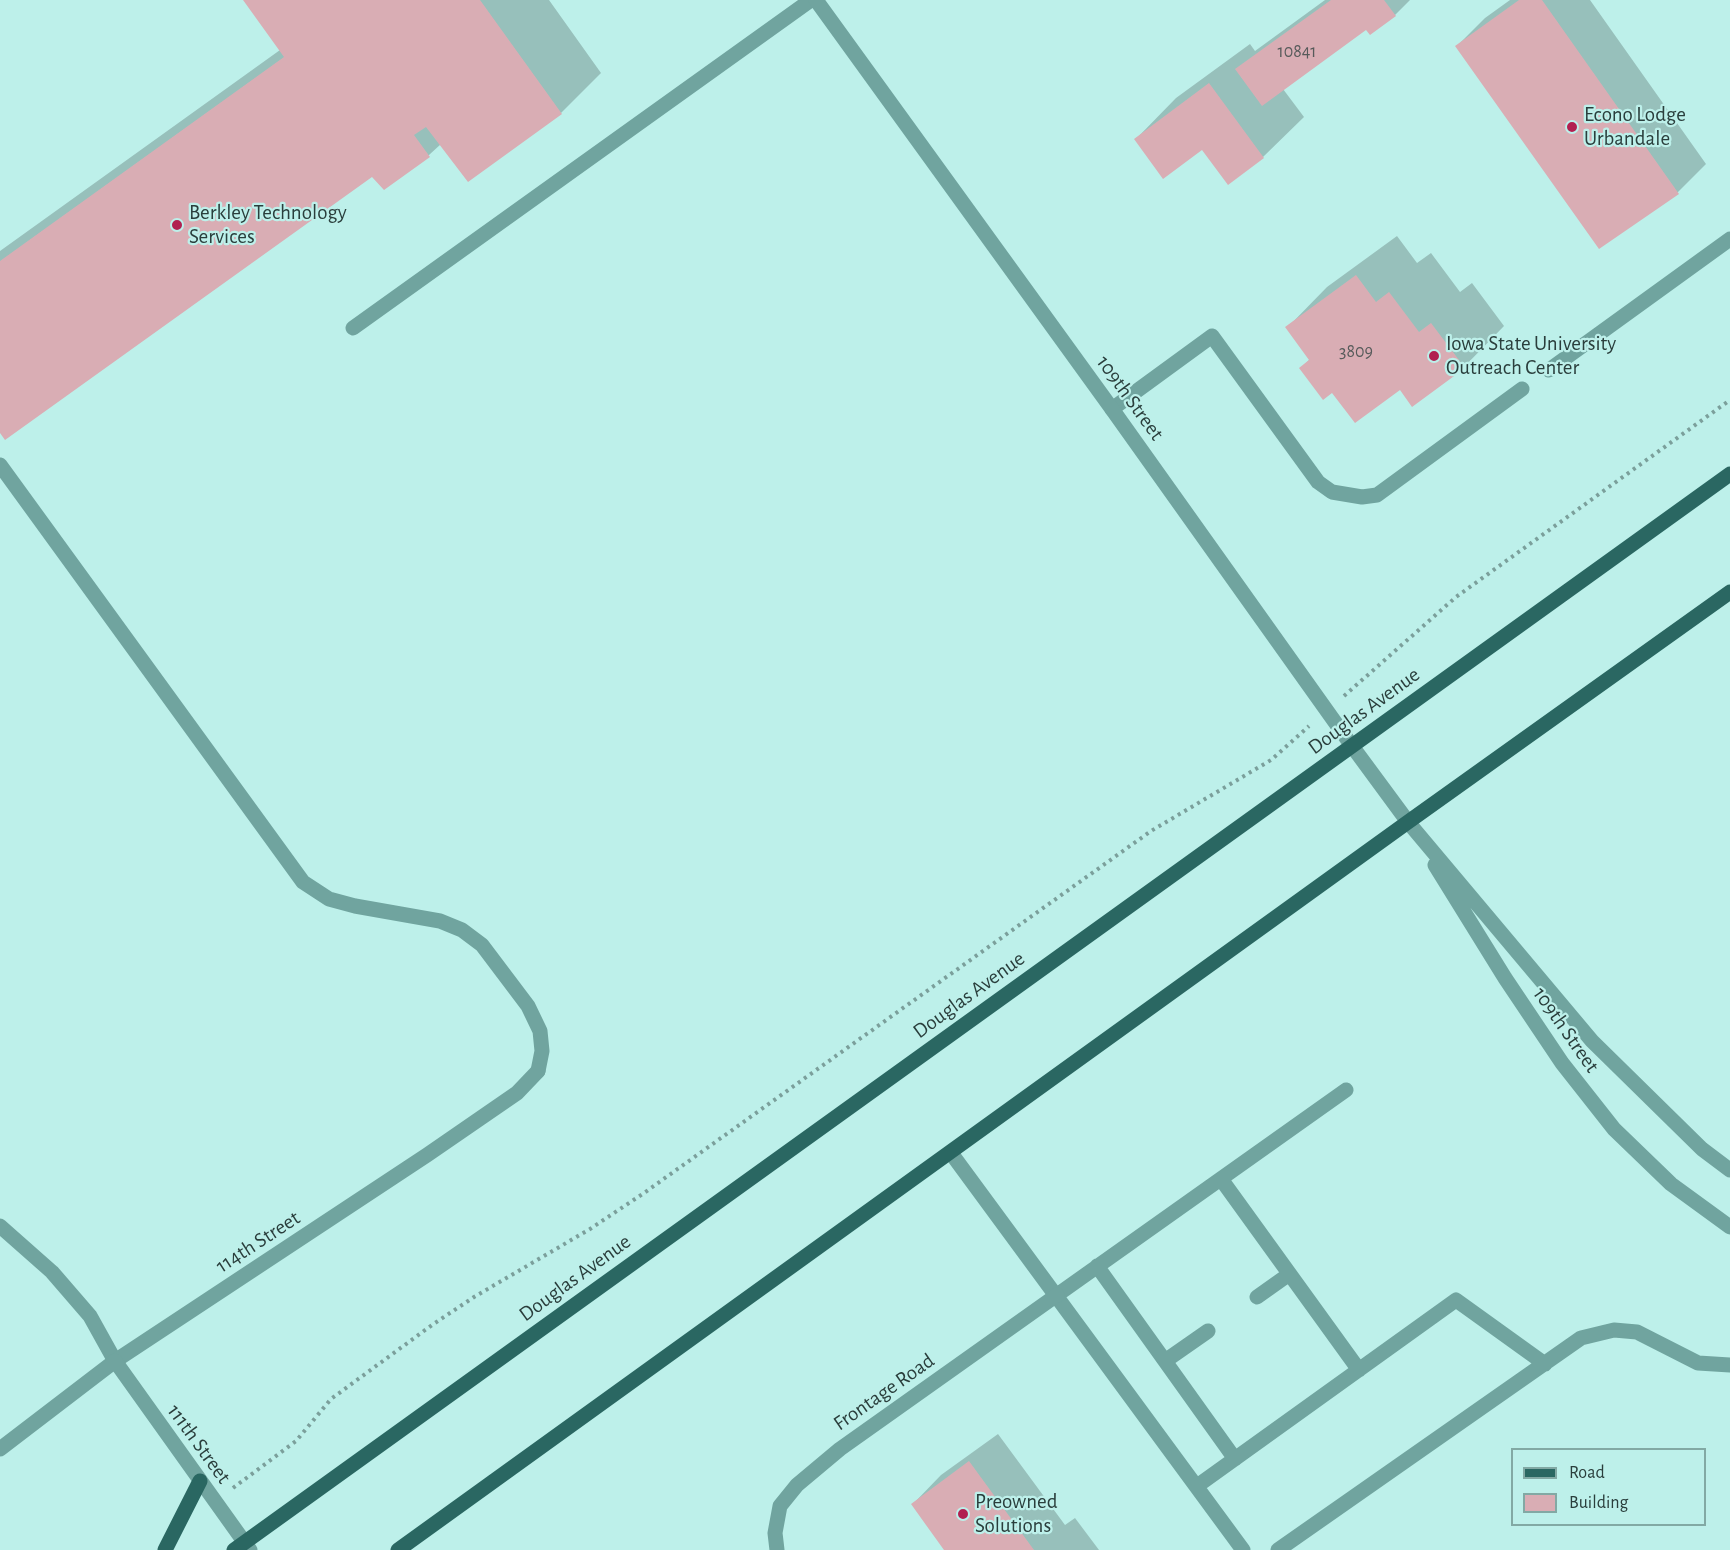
<!DOCTYPE html>
<html>
<head>
<meta charset="utf-8">
<style>
  body { margin:0 }
  #map { position:relative; width:1730px; height:1550px; overflow:hidden; background:#bdf0ea; font-family:"Alegreya Sans",sans-serif }
  canvas { display:block }
  .legend { position:absolute; left:1511px; top:1448px; width:195px; height:78px; box-sizing:border-box; background:#bdf0ea; border:2px solid #82a9a4; margin:0; padding:8px 10px; list-style:none; font-size:18px; color:#2a3e3c }
  .legend li { display:flex; align-items:center; gap:12px; height:30px }
  .legend b { width:30px; border:2px solid #82a9a4 }
</style>
</head>
<body>
<div id="map">
<canvas width="1730" height="1550"></canvas>
<ul class="legend">
<li><b style="height:8px;background:#2a6762"></b>Road</li>
<li><b style="height:16px;background:#d9adb4"></b>Building</li>
</ul>
</div>
<script>
const ctx = document.querySelector('canvas').getContext('2d');
ctx.lineJoin = 'round';
function paint(path, color) {
  ctx.fillStyle = color;
  ctx.fill(path, 'evenodd');
}
function shape(rows) {
  const path = new Path2D();
  for (const r of rows) {
    path.moveTo(r[0], r[1]);
    for (let i = 2; i < r.length; i += 2) path.lineTo(r[i], r[i + 1]);
  }
  return path;
}
function strokePath(path, color, width, dash) {
  ctx.strokeStyle = color;
  ctx.lineWidth = width;
  ctx.lineCap = dash ? 'butt' : 'round';
  ctx.setLineDash(dash || []);
  ctx.stroke(path);
}
function drawText(font, color, halo, rows, align = 'center') {
  ctx.font = font + ' "Alegreya Sans",sans-serif';
  ctx.lineWidth = 4.5;
  ctx.setLineDash([]);
  ctx.textBaseline = 'middle';
  ctx.strokeStyle = halo;
  ctx.fillStyle = color;
  for (const [text, x, y, turn = 0] of rows) {
    ctx.save();
    ctx.translate(x, y);
    ctx.rotate((+turn || 0) * Math.PI / 180);
    ctx.textAlign = isNaN(turn) ? turn : align;
    if (halo) ctx.strokeText(text, 0, 0);
    ctx.fillText(text, 0, 0);
    ctx.restore();
  }
}
paint(shape([
  [245,0,549,0,601,73,561,113,441,144,429,155,384,188,373,175,0,431,0,251,280,50],
  [1325,0,1410,0,1395,15,1366,28,1283,89,1304,117,1263,157,1136,139,1176,98,1250,44,1255,51],
  [1510,0,1590,0,1706,164,1678,192,1599,247,1457,46,1485,18],
  [1397,236,1417,263,1431,253,1460,292,1472,283,1504,326,1464,367,1400,388,1332,390,1301,368,1310,359,1287,328,1327,287],
  [998,1434,1065,1525,1075,1518,1099,1550,946,1550,913,1504,941,1475]
]), '#0003');
paint(shape([
  [243,0,480,0,562,114,468,182,426,127,414,135,430,157,384,190,372,177,5,440,0,433,0,261,284,57],
  [1331,0,1384,0,1396,16,1370,35,1366,30,1262,106,1235,69],
  [1519,0,1542,0,1679,194,1599,249,1455,46],
  [1209,83,1264,158,1228,185,1202,150,1163,179,1134,139],
  [1356,275,1376,302,1389,292,1419,332,1431,323,1465,368,1412,407,1400,390,1355,423,1332,393,1323,400,1299,368,1309,360,1285,327],
  [969,1461,985,1483,1034,1550,944,1550,926,1525,911,1504]
]), '#d9adb4');
strokePath(shape([
  [1344,696,1456,597,1730,400],
  [233,1488,296,1441,331,1399,432,1325,474,1297,590,1229,644,1193,1151,831,1271,760,1309,726]
]), '#7b9f9b', 4, [3, 4.5]);
strokePath(shape([
  [353,328,811,0],
  [1549,370,1730,239],
  [1112,409,1212,336,1318,482,1332,492,1362,497,1377,495,1522,389],
  [0,465,303,882,329,899,355,906,440,921,462,930,482,945,528,1006,540,1031,542,1051,538,1071],
  [951,1153,1243,1550],
  [1221,1179,1359,1370],
  [0,1226,52,1272,90,1316,115,1361],
  [1097,1266,1235,1459],
  [1057,1295,1346,1090],
  [1257,1297,1288,1275],
  [1165,1361,1208,1331],
  [1197,1486,1456,1300,1545,1364],
  [1278,1550,1581,1338,1614,1330,1637,1332,1698,1363,1730,1365]
]), '#70a49f', 15);
strokePath(shape([
  [816,0,1112,409,1352,746,1408,822,1592,1041,1702,1149,1730,1170],
  [1435,865,1505,978,1562,1063,1614,1129,1671,1184,1730,1227],
  [115,1361,427,1155,517,1093,538,1071],
  [777,1550,775,1533,780,1506,797,1485,840,1449,1057,1295]
]), '#70a49f', 15);
strokePath(shape([
  [0,1449,115,1361,250,1550]
]), '#70a49f', 15);
strokePath(shape([
  [165,1550,200,1481],
  [234,1550,1730,474],
  [398,1550,1408,822,1730,592]
]), '#2a6762', 15);
for (const [x, y, r, color] of [
  [1572,127,6,"#b12050"],
  [177,225,6,"#b12050"],
  [1434,356,6,"#b12050"],
  [963,1514,6,"#b12050"]
]) {
  const dot = new Path2D();
  dot.arc(x, y, r, 0, 2 * Math.PI);
  ctx.fillStyle = color;
  ctx.fill(dot);
  strokePath(dot, '#bdf0ea', 2);
}
drawText('18px', '#565a5a', null, [
  ["10841",1297,52],
  ["3809",1356,352]
]);
drawText('21px', '#2a3e3c', '#bdf0ea', [
  ["Econo Lodge",1584,115],
  ["Urbandale",1584,139],
  ["Berkley Technology",189,213],
  ["Services",189,237],
  ["Iowa State University",1446,344],
  ["Outreach Center",1446,368],
  ["Preowned",975,1502],
  ["Solutions",975,1526]
], 'left');
drawText('21px', '#2a3e3c', '#bdf0ea', [
  ["109th Street",1130,398,54],
  ["Douglas Avenue",1364,711,-36],
  ["Douglas Avenue",969,995,-36],
  ["109th Street",1566,1030,55],
  ["114th Street",258,1242,-33],
  ["Douglas Avenue",575,1278,-36],
  ["Frontage Road",884,1392,-35],
  ["111th Street",199,1444,54]
]);
</script>
</body>
</html>
